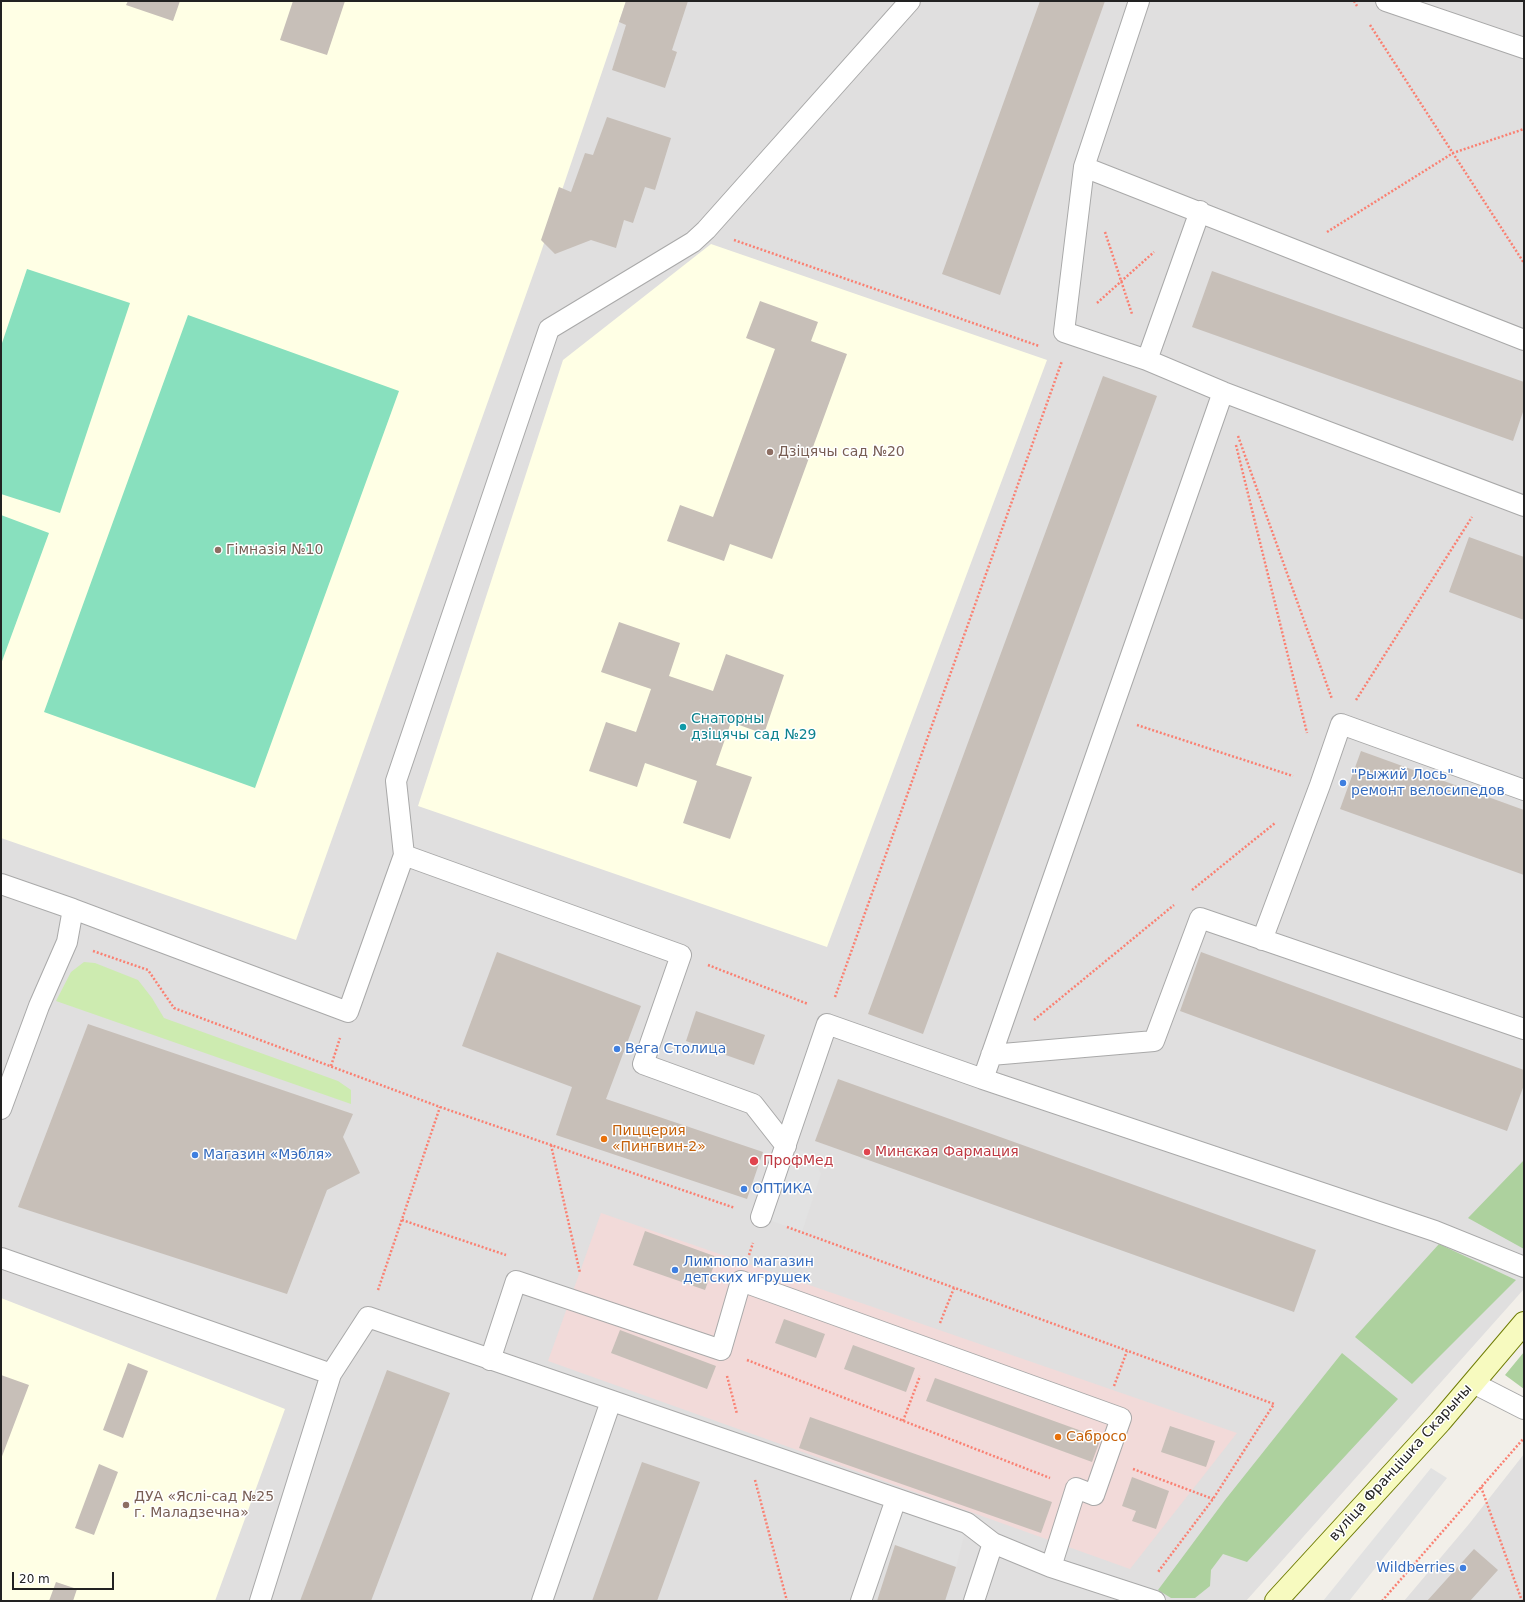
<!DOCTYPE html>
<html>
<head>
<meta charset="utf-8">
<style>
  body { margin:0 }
  #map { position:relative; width:1525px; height:1602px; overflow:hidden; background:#f2efe9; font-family:"DejaVu Sans",sans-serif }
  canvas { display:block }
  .frame { position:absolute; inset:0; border:2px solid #222; pointer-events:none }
  .scale { position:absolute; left:12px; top:1572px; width:102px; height:18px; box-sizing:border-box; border:2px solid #222; border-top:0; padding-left:5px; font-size:12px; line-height:14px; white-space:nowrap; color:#222; -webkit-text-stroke:3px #fff; paint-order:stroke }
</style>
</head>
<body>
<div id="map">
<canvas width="1525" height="1602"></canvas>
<div class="frame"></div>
<div class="scale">20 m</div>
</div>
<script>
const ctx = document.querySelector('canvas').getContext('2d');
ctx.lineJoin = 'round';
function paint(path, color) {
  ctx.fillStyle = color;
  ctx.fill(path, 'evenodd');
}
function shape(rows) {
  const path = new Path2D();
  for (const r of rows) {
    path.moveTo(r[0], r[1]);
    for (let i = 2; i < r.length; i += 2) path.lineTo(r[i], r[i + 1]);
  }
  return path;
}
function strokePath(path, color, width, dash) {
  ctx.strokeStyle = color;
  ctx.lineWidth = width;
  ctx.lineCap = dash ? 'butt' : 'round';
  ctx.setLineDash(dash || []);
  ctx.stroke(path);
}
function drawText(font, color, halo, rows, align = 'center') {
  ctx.font = font + ' "DejaVu Sans",sans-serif';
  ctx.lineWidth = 3;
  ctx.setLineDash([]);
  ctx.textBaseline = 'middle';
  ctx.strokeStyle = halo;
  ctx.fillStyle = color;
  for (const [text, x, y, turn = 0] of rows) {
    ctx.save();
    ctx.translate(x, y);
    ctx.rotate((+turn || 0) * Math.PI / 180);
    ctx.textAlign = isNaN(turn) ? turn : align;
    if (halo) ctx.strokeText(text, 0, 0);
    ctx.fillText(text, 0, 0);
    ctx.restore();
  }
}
paint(shape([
  [1,1,1524,1,1524,1289,1246,1601,1,1601],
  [1524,1454,1524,1601,1404,1601,1469,1524]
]), '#e0dfdf');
paint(shape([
  [601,1213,1237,1433,1130,1569,548,1361]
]), '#f2dad9');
paint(shape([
  [1,1,626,1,538,261,296,940,1,838],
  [711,244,1047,360,827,947,418,806,563,360],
  [1,1298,285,1409,215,1601,1,1601]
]), '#ffffe5');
paint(shape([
  [84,962,95,963,138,980,152,998,164,1018,338,1081,351,1090,351,1104,56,1001,71,972]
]), '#cdebb0');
paint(shape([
  [1524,1160,1524,1249,1468,1218],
  [1439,1244,1516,1280,1412,1384,1355,1337],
  [1524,1352,1524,1389,1505,1375],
  [1342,1353,1398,1399,1247,1562,1223,1554,1211,1570,1210,1586,1195,1598,1171,1598,1158,1590,1225,1500]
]), '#add19e');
paint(shape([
  [27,269,130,303,60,513,1,494,1,346],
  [188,315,399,391,255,788,44,712],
  [1,515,49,533,1,664]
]), '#88e0be');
paint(shape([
  [786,1146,811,1154,821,1174,802,1232,761,1217],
  [1431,1468,1447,1478,1349,1601,1323,1601],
  [896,1499,967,1523,956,1567,882,1540]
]), '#e2e2e2');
paint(shape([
  [128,1,180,1,173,21,126,5],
  [293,1,345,1,327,55,280,40],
  [626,1,688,1,672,50,677,52,665,88,612,70,626,25,619,22],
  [1040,1,1105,1,1000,295,942,274],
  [607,117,671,138,655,190,645,187,633,223,624,220,616,248,591,240,555,254,541,240,559,187,571,192,585,153,593,155],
  [1212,271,1524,382,1524,409,1513,441,1192,327],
  [760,301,818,322,811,341,847,354,772,559,730,544,724,561,667,541,680,505,713,517,775,349,746,338],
  [1103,376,1157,396,923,1034,868,1014],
  [1469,537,1524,557,1524,620,1449,592],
  [619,622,680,643,669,676,713,691,726,654,784,675,764,734,731,722,716,765,752,777,730,839,683,823,697,781,645,763,637,787,589,771,606,722,636,732,651,689,601,672],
  [1361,751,1524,810,1524,875,1340,809],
  [497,952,641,1006,606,1099,763,1152,747,1199,556,1135,572,1087,462,1046],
  [1201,952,1524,1070,1524,1085,1507,1131,1180,1011],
  [696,1011,765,1035,754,1065,686,1041],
  [88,1024,353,1114,343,1137,360,1173,327,1190,287,1294,18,1207],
  [838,1079,1316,1250,1294,1312,815,1141],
  [645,1231,717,1257,705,1290,633,1265],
  [784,1319,825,1334,816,1358,775,1343],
  [620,1330,716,1366,707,1389,611,1353],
  [853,1345,915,1368,906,1392,844,1369],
  [128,1363,148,1371,123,1438,103,1430],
  [387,1370,450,1393,371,1601,300,1601],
  [1,1375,29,1385,1,1459],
  [935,1378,1101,1438,1092,1462,926,1401],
  [810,1417,1052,1502,1041,1533,799,1448],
  [1170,1426,1215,1441,1206,1467,1161,1452],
  [642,1462,700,1482,657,1601,592,1601],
  [99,1464,118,1472,94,1535,75,1528],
  [1132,1477,1169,1491,1156,1529,1132,1521,1136,1511,1122,1506],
  [895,1545,956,1567,945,1601,877,1601],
  [1474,1549,1498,1570,1470,1601,1427,1601],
  [56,1582,77,1589,73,1601,49,1601]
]), '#c7bfb8');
const lane = shape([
  [1139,1,1084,167,1064,332,1147,360,1223,392,983,1079,1435,1231,1524,1267],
  [1386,1,1524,48],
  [1084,167,1524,340],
  [1147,360,1200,211],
  [1223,392,1524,506],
  [404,855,396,781,549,329,693,242,706,230,910,1],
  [1,884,73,909,348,1012,404,855,681,955,643,1064,753,1104,786,1146],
  [1262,940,1320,785,1341,724,1524,790],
  [991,1055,1154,1041,1200,918,1524,1029],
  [1,1109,39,1006,67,942,73,909],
  [761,1217,827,1024,983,1079],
  [1,1258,331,1374],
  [490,1360,516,1281,721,1350,741,1281,1121,1418,1094,1495,1076,1488,1051,1567],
  [1473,1383,1524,1409],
  [260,1601,331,1374,368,1317,967,1523,993,1543,1051,1567,1155,1601],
  [542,1601,611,1401],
  [861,1601,896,1499],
  [974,1601,993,1543]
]);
const secondary = shape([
  [1276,1601,1440,1422,1524,1323]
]);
strokePath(lane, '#a9a9a9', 22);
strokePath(secondary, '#707d05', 24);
strokePath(shape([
  [1354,1,1357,6],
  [1370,25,1524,263],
  [1105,232,1132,314],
  [1327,232,1453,153,1524,129],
  [734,240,1039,346],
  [1097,303,1154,252],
  [1238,436,1332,699],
  [1236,445,1307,733],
  [1356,700,1472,517],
  [1137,725,1293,776],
  [1192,890,1275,823],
  [93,951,148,970,174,1008,440,1107,735,1208],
  [708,965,808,1004],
  [835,997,1062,361],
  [1034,1020,1174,905],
  [331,1066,340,1038],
  [551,1145,580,1273],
  [402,1220,506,1255],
  [787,1227,1274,1404,1213,1499,1158,1572],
  [749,1255,753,1243],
  [378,1290,440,1107],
  [940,1323,954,1288],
  [747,1360,1050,1478],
  [727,1376,737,1414],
  [1114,1386,1127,1351],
  [903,1421,920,1376],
  [1133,1469,1213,1499],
  [755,1480,787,1601],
  [1481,1487,1522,1601],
  [1382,1601,1524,1438]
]), '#fa8072', 2.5, [2, 2]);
strokePath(lane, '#fff', 20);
strokePath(secondary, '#f7fabf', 22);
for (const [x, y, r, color] of [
  [770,452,4,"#8d6e63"],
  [218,550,4,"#8d6e63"],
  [683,727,4,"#0f9aa8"],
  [1343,783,4,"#3f7fe0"],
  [617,1049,4,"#3f7fe0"],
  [604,1139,4,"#e8710a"],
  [867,1152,4,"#e0444e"],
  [195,1155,4,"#3f7fe0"],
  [754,1161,5,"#e0444e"],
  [744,1189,4,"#3f7fe0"],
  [675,1270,4,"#3f7fe0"],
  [1058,1437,4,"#e8710a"],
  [126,1505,4,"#8d6e63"],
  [1463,1568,4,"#3f7fe0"]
]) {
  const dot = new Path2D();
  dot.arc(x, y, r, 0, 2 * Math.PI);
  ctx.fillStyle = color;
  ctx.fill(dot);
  strokePath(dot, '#fff', 1.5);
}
drawText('14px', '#785e54', '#fff', [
  ["Дзіцячы сад №20",778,452],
  ["Гімназія №10",226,550],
  ["ДУА «Яслі-сад №25",134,1497],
  ["г. Маладзечна»",134,1513]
], 'left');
drawText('14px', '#0d838f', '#fff', [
  ["Снаторны",691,719],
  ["дзіцячы сад №29",691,735]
], 'left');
drawText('14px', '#366cbe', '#fff', [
  ["\"Рыжий Лось\"",1351,775],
  ["ремонт велосипедов",1351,791],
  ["Вега Столица",625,1049],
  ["Магазин «Мэбля»",203,1155],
  ["ОПТИКА",752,1189],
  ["Лимпопо магазин",683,1262],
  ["детских игрушек",683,1278],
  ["Wildberries",1455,1568,"right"]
], 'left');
drawText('14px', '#c56008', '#fff', [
  ["Пиццерия",612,1131],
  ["«Пингвин-2»",612,1147],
  ["Сабросо",1066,1437]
], 'left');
drawText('14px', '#be3a42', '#fff', [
  ["Минская Фармация",875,1152],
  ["ПрофМед",763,1161]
], 'left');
drawText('14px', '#222', '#fff', [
  ["вуліца Францішка Скарыны",1401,1463,-48]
]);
</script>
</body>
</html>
